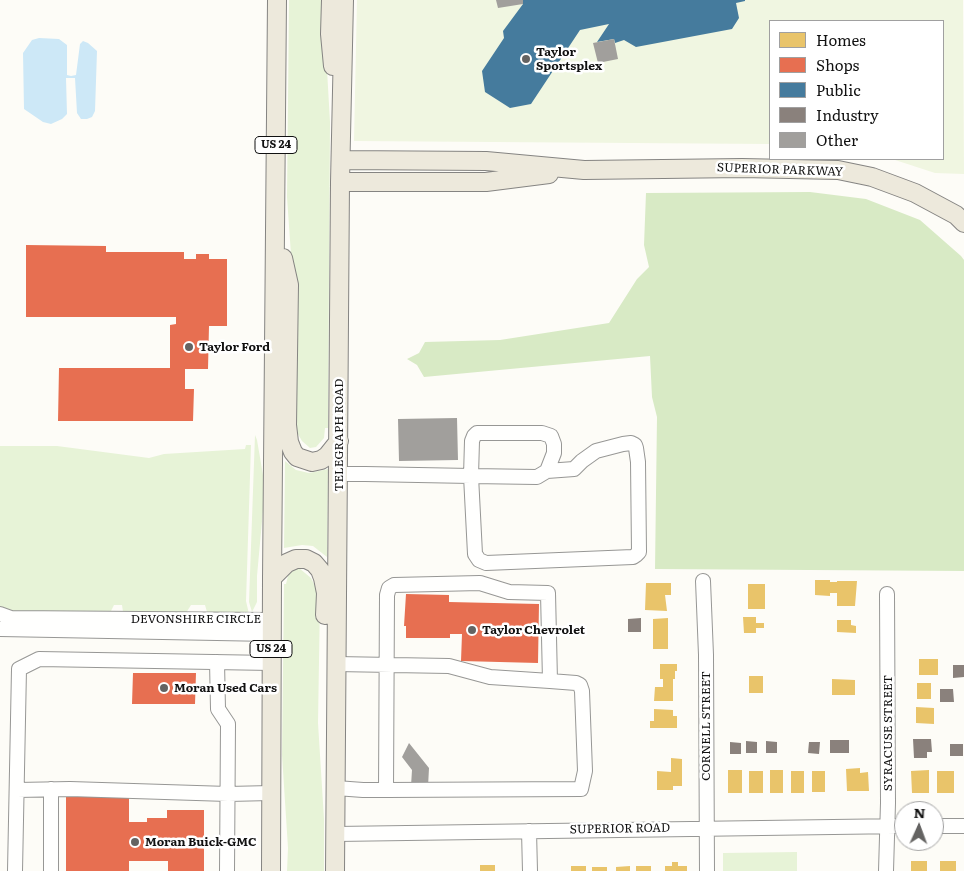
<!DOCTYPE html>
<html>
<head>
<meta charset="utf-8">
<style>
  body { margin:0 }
  #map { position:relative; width:964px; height:871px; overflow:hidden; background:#fdfcf7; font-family:Literata,serif }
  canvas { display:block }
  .legend { position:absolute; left:769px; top:20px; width:175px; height:140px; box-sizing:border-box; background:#fff; border:1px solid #a0a0a0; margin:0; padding:6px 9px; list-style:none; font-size:15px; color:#111 }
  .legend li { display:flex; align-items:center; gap:10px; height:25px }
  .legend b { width:25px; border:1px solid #a0a0a0 }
  .north { position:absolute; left:894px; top:801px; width:50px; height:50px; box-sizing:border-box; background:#fff; border:1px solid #a0a0a0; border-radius:50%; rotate:2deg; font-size:14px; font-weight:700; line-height:20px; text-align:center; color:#111 }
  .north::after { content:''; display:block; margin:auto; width:18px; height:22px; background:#646362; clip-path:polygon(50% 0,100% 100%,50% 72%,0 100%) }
</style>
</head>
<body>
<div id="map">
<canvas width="964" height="871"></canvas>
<ul class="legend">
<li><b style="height:14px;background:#e9c46a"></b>Homes</li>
<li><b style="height:14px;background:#e76f51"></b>Shops</li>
<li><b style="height:14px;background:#457b9d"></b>Public</li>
<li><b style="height:14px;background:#8a817c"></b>Industry</li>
<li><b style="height:14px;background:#a19f9c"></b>Other</li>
</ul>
<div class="north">N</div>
</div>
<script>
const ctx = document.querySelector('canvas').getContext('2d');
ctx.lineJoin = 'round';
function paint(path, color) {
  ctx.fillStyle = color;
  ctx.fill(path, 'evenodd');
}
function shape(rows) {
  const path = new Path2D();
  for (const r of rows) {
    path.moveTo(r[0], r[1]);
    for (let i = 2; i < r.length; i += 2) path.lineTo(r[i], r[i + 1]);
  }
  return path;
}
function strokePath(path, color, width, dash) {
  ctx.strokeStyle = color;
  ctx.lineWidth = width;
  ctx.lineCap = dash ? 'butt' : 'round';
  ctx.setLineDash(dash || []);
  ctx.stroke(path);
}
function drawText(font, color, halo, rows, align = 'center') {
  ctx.font = font + ' Literata,serif';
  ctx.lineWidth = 5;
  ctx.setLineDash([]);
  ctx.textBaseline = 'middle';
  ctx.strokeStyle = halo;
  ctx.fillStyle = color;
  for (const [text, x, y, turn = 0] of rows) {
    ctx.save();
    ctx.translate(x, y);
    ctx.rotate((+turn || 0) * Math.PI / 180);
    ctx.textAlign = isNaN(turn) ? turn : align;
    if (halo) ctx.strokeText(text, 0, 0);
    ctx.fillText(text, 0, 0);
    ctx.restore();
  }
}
paint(shape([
  [289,0,326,0,325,35,330,122,328,428,325,428,324,438,316,447,310,448,302,441,295,429,292,269,287,197],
  [255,435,257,440,263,475,263,510,257,576,257,602,252,612,249,602],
  [246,445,251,445,246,601,249,614,211,614,207,612,205,605,191,605,186,613,123,612,122,605,114,605,110,613,30,615,0,610,0,446,57,446,149,458,164,454,245,449],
  [285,461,296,470,309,473,328,469,327,557,313,546,302,545,284,548],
  [299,568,311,578,316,588,317,599,320,599,318,723,324,819,324,871,287,871,288,848,282,755,284,584,286,584,288,576,293,570],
  [797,852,797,871,723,871,723,853]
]), '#e7f3d7');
paint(shape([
  [810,192,866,199,920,220,961,256,964,260,964,571,655,569,657,417,652,397,650,356,424,377,417,365,407,359,419,353,425,342,500,340,609,323,637,279,649,267,644,245,646,193]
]), '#d8eac5');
paint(shape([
  [357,0,963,0,964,174,935,173,892,159,943,159,943,21,770,21,770,144,354,141]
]), '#f0f6e1');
paint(shape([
  [39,38,59,39,67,45,67,75,71,76,76,75,80,44,83,41,88,43,97,51,95,111,92,117,87,119,81,119,77,113,75,78,66,78,67,114,62,119,51,124,43,122,24,109,23,53,32,40]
]), '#cde8f7');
paint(shape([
  [815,580,830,580,830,582,837,582,837,581,857,581,855,606,837,606,837,593,830,593,830,596,815,595],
  [646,583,671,583,671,595,665,595,667,611,645,610],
  [748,584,765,584,765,609,748,609],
  [743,617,756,617,756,623,764,623,764,628,756,628,756,633,744,633],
  [668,618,668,649,653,649,653,619],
  [837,620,851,620,851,625,856,626,856,633,837,632],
  [919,659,938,659,938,675,919,675],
  [660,664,677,664,677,671,675,671,675,679,673,679,673,701,654,701,655,687,663,687,663,679,660,679],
  [749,676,763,676,763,693,749,693],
  [832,679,855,680,855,695,832,695],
  [917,683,931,683,931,699,917,699],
  [916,707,934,708,934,724,916,723],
  [654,709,673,710,673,716,677,716,677,728,650,728,650,721,654,721],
  [671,758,682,759,682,786,673,786,673,790,657,790,657,771,671,772],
  [860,768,860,773,868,772,869,791,847,791,846,769],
  [728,770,742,770,742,793,728,793],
  [770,770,783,770,783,793,770,793],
  [929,770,929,793,912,793,911,771],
  [749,771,763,771,763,793,749,793],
  [791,771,804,771,804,793,791,793],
  [812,771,825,771,825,792,812,792],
  [937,771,954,771,954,793,937,793],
  [911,861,927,861,927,871,911,871],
  [940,861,956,861,956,871,940,871],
  [672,862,678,862,678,866,687,866,687,871,665,871,665,866,672,866],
  [480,865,495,865,495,871,480,871],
  [571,866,586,866,586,871,571,871],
  [630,866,630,871,616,871,616,867],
  [636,866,651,866,651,871,636,871],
  [592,867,607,867,607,871,592,871]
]), '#e9c46a');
paint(shape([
  [26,245,106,246,106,252,184,252,184,259,196,259,196,254,209,254,209,259,227,259,227,326,209,326,208,369,185,369,185,389,194,389,193,421,58,421,59,368,170,368,170,325,176,324,176,317,26,317],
  [406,594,449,595,449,602,539,604,538,663,461,661,462,634,450,634,450,638,406,638,406,626,404,626],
  [133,673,196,673,195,704,132,704],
  [66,795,129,795,129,822,147,822,147,818,167,818,167,810,204,810,204,871,168,871,168,861,129,861,129,871,66,871]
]), '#e76f51');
paint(shape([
  [523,0,745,0,745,1,736,3,739,18,732,29,636,47,624,40,615,43,614,39,597,42,609,24,580,30,531,104,510,108,485,92,482,71,504,38,503,31,523,4]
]), '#457b9d');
paint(shape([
  [641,618,641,632,628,632,628,619],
  [953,665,964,665,964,677,953,678],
  [940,689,953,689,954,702,940,702],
  [913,739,931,739,932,752,927,752,927,758,914,758],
  [830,740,849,740,849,753,830,753],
  [746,741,757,742,757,753,746,753],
  [766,741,777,742,777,753,766,753],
  [730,742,741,743,741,754,730,754],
  [809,742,820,742,819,754,808,753],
  [950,744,963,744,963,756,950,756]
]), '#8a817c');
paint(shape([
  [496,0,523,0,523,4,498,8],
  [614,39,618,59,598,63,593,43],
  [457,418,458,460,399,461,398,419],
  [409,743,429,768,428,787,411,786,412,770,402,757]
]), '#a19f9c');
const minor = shape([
  [339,474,365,474,471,476,537,477,547,471,554,453,554,444,551,436,542,433,477,433,474,436,472,441,471,476,475,554,479,560,486,563,633,557,636,555,639,552,638,462,636,448,635,445,631,443,623,444,596,451,582,461,574,469,547,471],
  [703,581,706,655,707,871],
  [0,614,11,618,271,620],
  [0,629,271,634],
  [217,662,218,709,228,724,227,871],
  [336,664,449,666,490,677,550,681,576,683,580,685,582,691,585,771,581,789,386,790],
  [336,788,363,790,386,790,387,595,389,588,394,585,480,583,509,592,548,593,550,681],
  [51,789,51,871],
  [17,790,70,789,228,794,271,793],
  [934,826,964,826],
  [529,831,530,871],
  [336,834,904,826],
  [15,871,19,669,39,659,271,663],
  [886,871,888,803,887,594]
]);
const major = shape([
  [331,0,330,34,333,66],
  [341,160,486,161,584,170,742,168,838,170,872,177,915,193,956,215,964,223],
  [340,182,486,182,549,174],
  [283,258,289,285,287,425,289,442,293,452,297,457,312,462,321,460,327,456,339,441],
  [272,578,287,563,296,559,306,559,314,563,320,570,323,578,326,593,325,615],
  [271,871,272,578,277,0],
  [335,871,340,182,344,0]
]);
strokePath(minor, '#979795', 16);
strokePath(major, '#858482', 20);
strokePath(minor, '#fffffe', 14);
strokePath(major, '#ede9dc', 18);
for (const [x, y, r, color] of [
  [526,59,5,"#646362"],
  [189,347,5,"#646362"],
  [472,630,5,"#646362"],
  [164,688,5,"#646362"],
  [135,842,5,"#646362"]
]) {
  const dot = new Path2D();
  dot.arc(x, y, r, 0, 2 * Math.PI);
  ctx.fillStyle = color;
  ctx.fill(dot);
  strokePath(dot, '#fff', 2);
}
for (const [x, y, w] of [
  [276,145,42],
  [271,649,42]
]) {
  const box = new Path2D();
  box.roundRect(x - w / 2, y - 8.5, w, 17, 4);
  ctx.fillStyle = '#fff';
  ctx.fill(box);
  strokePath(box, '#111', 1);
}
drawText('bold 11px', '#111', null, [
  ["US 24",276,145],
  ["US 24",271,649]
]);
drawText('bold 12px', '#111', '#fff', [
  ["Taylor",536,52],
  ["Sportsplex",536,66],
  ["Taylor Ford",199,347],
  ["Taylor Chevrolet",482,630],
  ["Moran Used Cars",174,688],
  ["Moran Buick-GMC",145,842]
], 'left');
drawText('12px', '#111', '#fff', [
  ["SUPERIOR PARKWAY",780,170,2],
  ["TELEGRAPH ROAD",339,435,-90],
  ["DEVONSHIRE CIRCLE",196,619],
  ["CORNELL STREET",706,726,-90],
  ["SYRACUSE STREET",888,733,-90],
  ["SUPERIOR ROAD",620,829,-1]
]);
</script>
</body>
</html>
